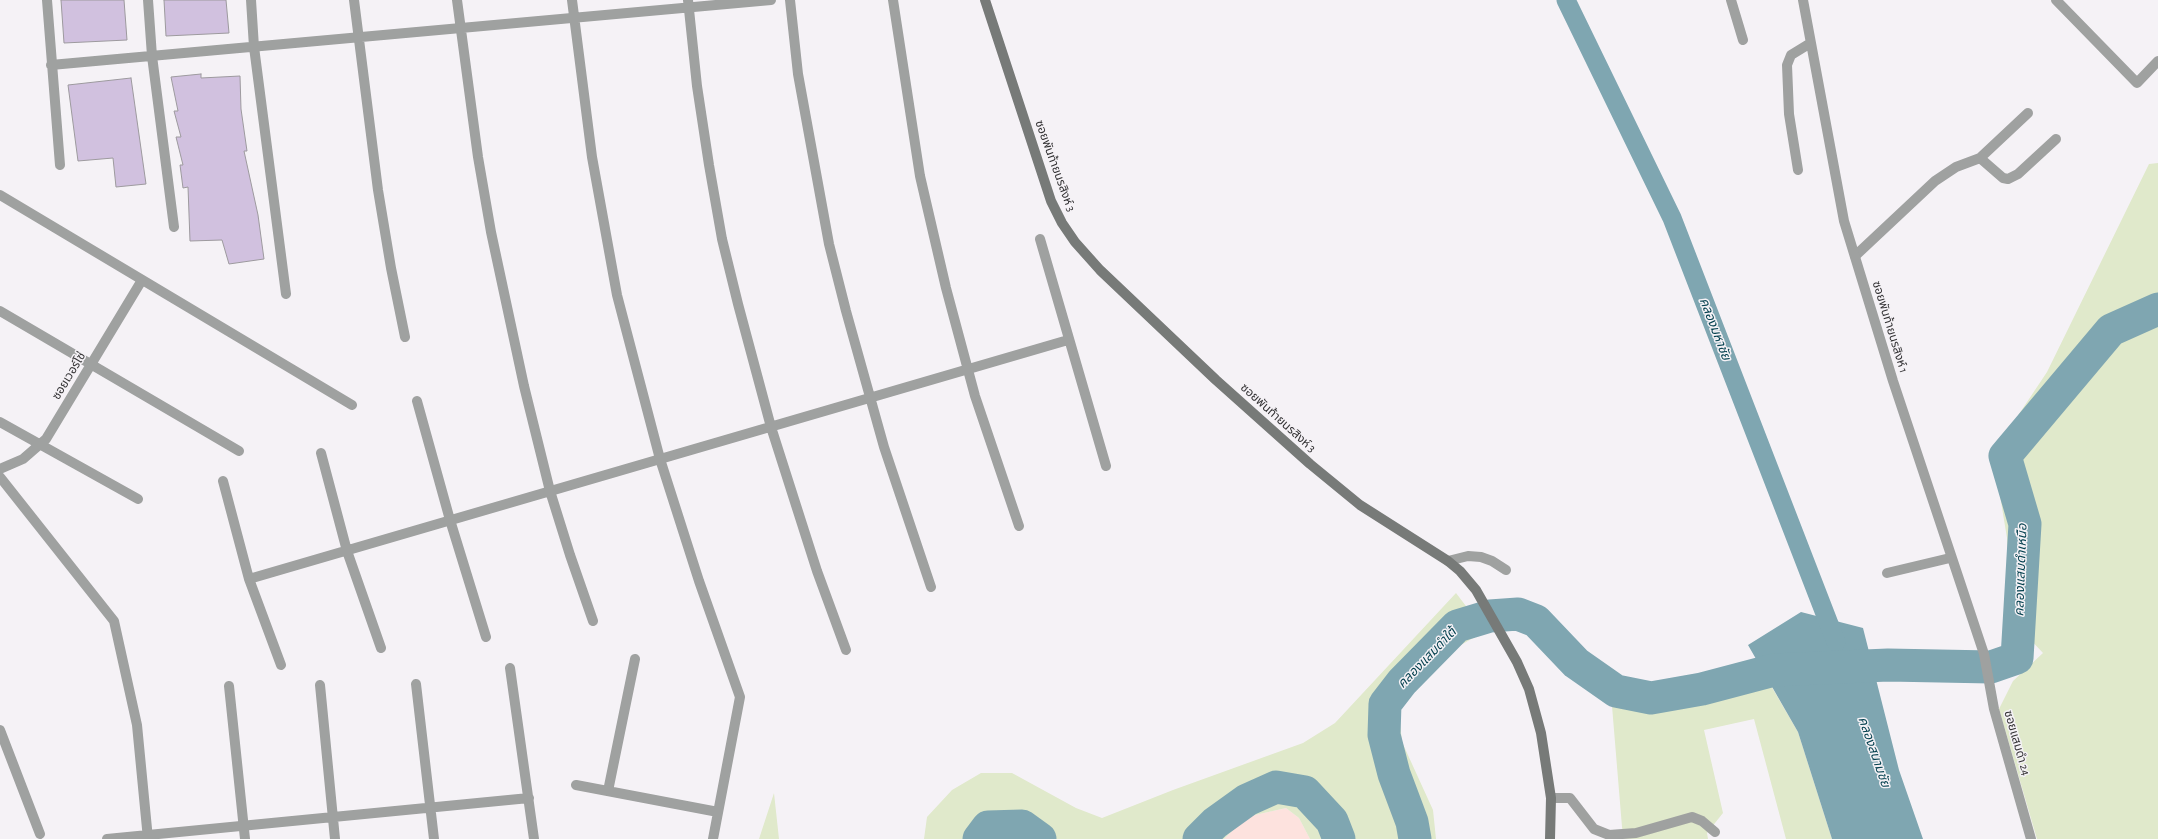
<!DOCTYPE html>
<html>
<head>
<meta charset="utf-8">
<style>
  body { margin:0 }
  canvas { display:block; background:#f5f2f6 }
</style>
</head>
<body>
<canvas width="2158" height="839"></canvas>
<script>
const ctx = document.querySelector('canvas').getContext('2d');
ctx.lineJoin = 'round';
function paint(path, color) {
  ctx.fillStyle = color;
  ctx.fill(path, 'evenodd');
}
function shape(rows) {
  const path = new Path2D();
  for (const r of rows) {
    path.moveTo(r[0], r[1]);
    for (let i = 2; i < r.length; i += 2) path.lineTo(r[i], r[i + 1]);
  }
  return path;
}
function strokePath(path, color, width, dash) {
  ctx.strokeStyle = color;
  ctx.lineWidth = width;
  ctx.lineCap = dash ? 'butt' : 'round';
  ctx.setLineDash(dash || []);
  ctx.stroke(path);
}
function drawText(font, color, halo, rows, align = 'center') {
  ctx.font = font + ' "Alegreya Sans","Noto Sans Thai",sans-serif';
  ctx.lineWidth = 3;
  ctx.setLineDash([]);
  ctx.textBaseline = 'middle';
  ctx.strokeStyle = halo;
  ctx.fillStyle = color;
  for (const [text, x, y, turn = 0] of rows) {
    ctx.save();
    ctx.translate(x, y);
    ctx.rotate((+turn || 0) * Math.PI / 180);
    ctx.textAlign = isNaN(turn) ? turn : align;
    if (halo) ctx.strokeText(text, 0, 0);
    ctx.fillText(text, 0, 0);
    ctx.restore();
  }
}
paint(shape([
  [1286,808,1299,818,1310,839,1224,839,1246,817]
]), '#fde2de');
paint(shape([
  [2158,163,2158,839,2037,839,1999,709,2013,681,2043,653,2010,618,2007,538,1993,453,2047,372,2149,164],
  [1456,593,1485,631,1437,659,1398,703,1402,742,1433,810,1436,839,1310,839,1299,818,1286,808,1246,817,1224,839,924,839,927,817,952,790,981,773,1012,773,1076,808,1102,818,1173,790,1303,743,1335,723],
  [1770,684,1798,732,1832,839,1786,839,1754,719,1704,730,1723,813,1707,833,1708,839,1623,839,1612,706,1690,707],
  [774,793,779,839,759,839]
]), '#e0e9cb');
paint(shape([
  [1801,612,1863,628,1899,770,1923,839,1832,839,1798,732,1748,645]
]), '#7fa6b1');
strokePath(shape([
  [1566,0,1672,218,1836,642]
]), '#7fa6b1', 19);
strokePath(shape([
  [979,839,988,827,1022,826,1040,839],
  [1199,839,1215,823,1247,800,1276,787,1305,792,1332,821,1339,839],
  [1415,839,1412,822,1394,774,1384,735,1385,704,1402,682,1457,626,1490,616,1518,614,1536,621,1576,663,1616,691,1651,698,1702,689,1774,670,1888,665,1991,667,2017,658,2025,524,2005,456,2111,330,2158,309]
]), '#7fa6b1', 33);
const building = shape([
  [61,0,124,0,127,40,64,43,61,0],
  [164,0,226,0,229,33,166,36,164,0],
  [201,74,201,78,240,76,241,109,247,151,244,151,258,215,264,259,229,264,222,240,190,241,188,187,183,188,180,165,183,165,176,137,181,137,174,111,178,111,171,77,201,74],
  [131,78,146,184,116,187,113,158,78,161,68,85,131,78]
]);
paint(building, '#d1c1df');
strokePath(building, '#9d9a9e', 1);
strokePath(shape([
  [1980,158,2003,178,2008,179,2018,174,2056,139],
  [1855,256,1935,181,1956,167,1980,158,2028,113],
  [1448,561,1468,556,1481,557,1492,561,1506,570],
  [1887,573,1950,558]
]), '#9fa1a0', 10);
strokePath(shape([
  [47,0,60,165],
  [148,0,152,56,174,227],
  [251,0,254,47,286,294],
  [354,0,378,190,391,268,405,337],
  [457,0,478,157,491,232,524,386,550,491,570,555,593,621],
  [572,0,592,157,617,295,660,459,699,581,740,697,713,839],
  [688,0,697,86,709,165,722,239,738,304,771,427,817,571,846,650],
  [790,0,798,74,829,244,846,311,884,447,931,587],
  [893,0,920,176,946,288,975,396,1019,526],
  [1731,0,1743,40],
  [1803,0,1844,221,1893,381,1984,654,1994,709,2031,839],
  [2056,0,2137,83,2158,61],
  [51,65,771,0],
  [1798,170,1789,114,1787,65,1791,55,1809,44],
  [0,195,352,405],
  [1040,239,1106,466],
  [0,311,239,451],
  [417,401,450,520,486,637],
  [0,422,138,499],
  [321,453,347,551,381,648],
  [0,469,23,459,46,439,142,280],
  [0,477,114,621,137,725,148,839],
  [223,481,249,579,281,665],
  [249,579,1068,340],
  [510,668,534,839],
  [416,684,434,839],
  [320,685,335,839],
  [229,686,245,839],
  [0,730,40,834],
  [576,785,718,812],
  [608,791,635,659],
  [1551,798,1570,798,1594,829,1609,835,1636,833,1692,817,1702,821,1715,832],
  [107,839,529,798]
]), '#9fa1a0', 10);
strokePath(shape([
  [985,0,1051,201,1062,223,1075,242,1100,270,1216,380,1310,464,1360,505,1448,561,1460,571,1476,590,1517,662,1529,689,1541,733,1551,798,1550,839]
]), '#777a78', 10);
drawText('12px', '#333234', '#f5f2f6', [
  ["ซอยพันท้ายนรสิงห์ 3",1055,166,70],
  ["ซอยพันท้ายนรสิงห์ 1",1890,327,73],
  ["ซอยเวอร์โซ่",69,376,-59],
  ["ซอยพันท้ายนรสิงห์ 3",1278,418,42],
  ["ซอยแสมดำ 24",2017,743,74]
]);
drawText('italic 13px', '#064250', '#f5f2f6', [
  ["คลองมหาชัย",1715,329,69],
  ["คลองแสมดำเหนือ",2021,570,-88],
  ["คลองแสมดำใต้",1427,658,-46],
  ["คลองสนามชัย",1874,752,71]
]);
</script>
</body>
</html>
